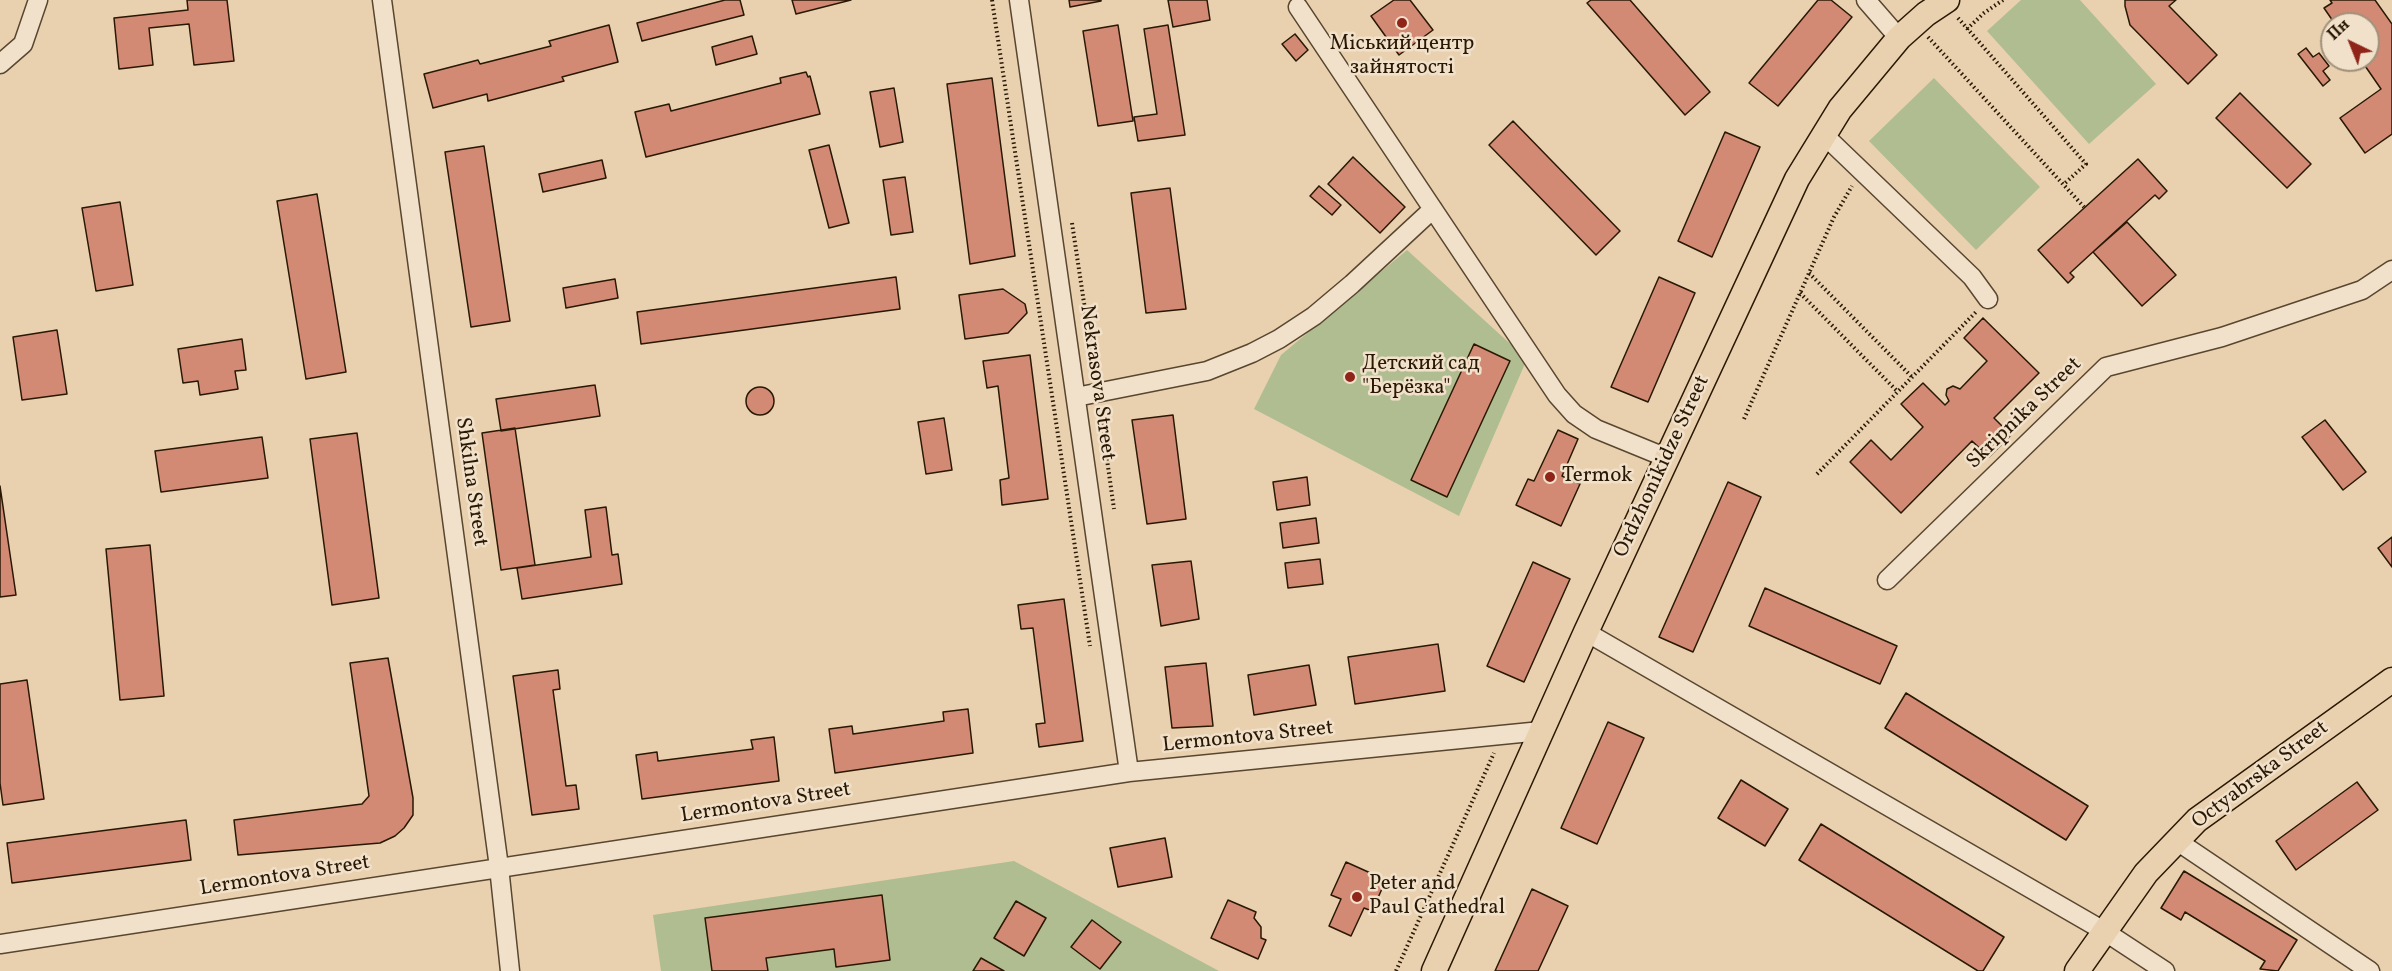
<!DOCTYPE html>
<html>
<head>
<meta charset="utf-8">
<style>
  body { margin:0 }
  #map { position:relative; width:2392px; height:971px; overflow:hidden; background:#e9d1af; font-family:Vollkorn,serif }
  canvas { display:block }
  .north { position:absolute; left:2320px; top:12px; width:60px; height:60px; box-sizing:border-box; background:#f1e1cb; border:2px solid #a1917b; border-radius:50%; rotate:317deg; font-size:16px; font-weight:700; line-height:24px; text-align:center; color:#291804 }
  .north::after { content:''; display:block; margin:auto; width:21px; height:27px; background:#8f2418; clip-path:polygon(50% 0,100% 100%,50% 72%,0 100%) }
</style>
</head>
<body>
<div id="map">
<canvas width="2392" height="971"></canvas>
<div class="north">Пн</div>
</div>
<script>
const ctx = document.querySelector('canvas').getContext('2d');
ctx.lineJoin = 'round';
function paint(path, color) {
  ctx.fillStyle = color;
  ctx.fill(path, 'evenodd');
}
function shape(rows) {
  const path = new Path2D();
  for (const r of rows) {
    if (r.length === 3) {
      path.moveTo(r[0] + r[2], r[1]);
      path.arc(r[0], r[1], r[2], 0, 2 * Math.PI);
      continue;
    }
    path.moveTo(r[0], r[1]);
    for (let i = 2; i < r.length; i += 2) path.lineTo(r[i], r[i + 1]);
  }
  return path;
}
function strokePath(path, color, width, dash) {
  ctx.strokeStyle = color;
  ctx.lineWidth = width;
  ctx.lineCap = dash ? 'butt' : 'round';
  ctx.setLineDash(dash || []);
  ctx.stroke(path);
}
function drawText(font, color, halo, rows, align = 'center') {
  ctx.font = font + ' Vollkorn,serif';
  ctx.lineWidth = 5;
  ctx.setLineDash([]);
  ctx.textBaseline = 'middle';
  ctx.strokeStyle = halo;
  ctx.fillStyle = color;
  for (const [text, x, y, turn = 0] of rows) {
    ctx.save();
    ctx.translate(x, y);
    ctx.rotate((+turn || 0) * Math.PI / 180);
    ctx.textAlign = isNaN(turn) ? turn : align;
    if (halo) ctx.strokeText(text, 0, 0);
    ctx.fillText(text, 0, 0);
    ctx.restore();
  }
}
paint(shape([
  [2021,0,2080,0,2156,84,2089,144,1987,31],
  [1934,78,2040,187,1976,250,1869,141],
  [1407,250,1527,359,1459,516,1254,409,1281,355],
  [1014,861,1219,971,661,971,653,915]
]), '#b0bd90');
const building = shape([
  [187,0,227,0,234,61,194,65,189,24,149,28,153,65,119,69,114,18,188,10,187,0],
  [725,0,740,0,744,15,642,41,637,23,725,0],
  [792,0,851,0,796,14,792,0],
  [1069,0,1101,0,1101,1,1070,7,1069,0],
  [1168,0,1207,0,1210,20,1173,27,1168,0],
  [1394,0,1410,0,1433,30,1399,55,1371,16,1394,0],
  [1591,0,1630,0,1710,92,1685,115,1587,3,1591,0],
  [1818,0,1831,0,1852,17,1778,106,1749,83,1818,0],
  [2125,0,2176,0,2169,6,2217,55,2188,84,2130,25,2125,6,2125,0],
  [2330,0,2375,0,2392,24,2392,134,2365,153,2340,118,2381,89,2361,60,2368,60,2368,24,2335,24,2324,8,2332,3,2330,0],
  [609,25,618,62,562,77,564,81,488,101,487,94,433,108,424,74,478,60,480,64,551,46,549,41,609,25],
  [1118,25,1133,121,1098,126,1083,31,1118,25],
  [1168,25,1185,135,1138,141,1134,117,1157,114,1144,29,1168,25],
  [1295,34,1308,50,1296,61,1282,44,1295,34],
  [752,36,757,54,716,65,712,47,752,36],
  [2306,48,2313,57,2319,53,2329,66,2323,71,2330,80,2323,86,2298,54,2306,48],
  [806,72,808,77,810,76,820,114,646,157,635,112,669,104,671,111,781,83,780,78,806,72],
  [992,78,1015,256,970,264,947,84,992,78],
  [894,88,903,142,880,147,870,92,894,88],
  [2240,93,2311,164,2287,188,2216,118,2240,93],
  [1513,121,1620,231,1596,255,1489,145,1513,121],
  [1725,132,1760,147,1712,257,1678,241,1725,132],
  [829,145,849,223,829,228,809,150,829,145],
  [484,146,510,321,471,327,445,152,484,146],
  [1353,157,1405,207,1380,233,1328,184,1353,157],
  [2138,159,2167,191,2159,199,2155,195,2070,273,2074,277,2068,283,2038,250,2138,159],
  [602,160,606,178,543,192,539,174,602,160],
  [905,177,913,232,891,235,883,180,905,177],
  [1319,186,1341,205,1332,215,1310,196,1319,186],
  [1170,188,1186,309,1146,313,1131,193,1170,188],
  [317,194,346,372,306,379,277,201,317,194],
  [120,202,133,285,96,291,82,208,120,202],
  [2127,222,2176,275,2142,306,2093,252,2127,222],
  [896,277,900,309,641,344,637,312,896,277],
  [1659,277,1695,293,1648,402,1611,387,1659,277],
  [615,279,618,298,566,308,563,288,615,279],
  [1003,289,1025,304,1027,313,1008,333,965,339,959,295,1003,289],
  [1983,318,2039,373,1994,418,2011,435,1989,457,1972,441,1901,513,1850,462,1871,440,1891,460,1923,427,1901,404,1923,383,1945,405,1949,401,1946,395,1947,389,1953,386,1960,389,1987,361,1964,338,1983,318],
  [57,330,67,394,22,400,13,337,57,330],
  [242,339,246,370,235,371,238,389,200,395,198,381,183,383,178,349,242,339],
  [1474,344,1510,361,1447,497,1411,480,1474,344],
  [1030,355,1048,499,1002,505,1000,480,1009,478,998,386,987,388,983,361,1030,355],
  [595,385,600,416,501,431,496,399,595,385],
  [760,401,14],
  [1173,415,1186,519,1147,524,1132,420,1173,415],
  [944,418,952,470,926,474,918,422,944,418],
  [2325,420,2366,472,2343,490,2302,437,2325,420],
  [515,428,535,565,501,570,482,433,515,428],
  [1558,430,1578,439,1562,476,1580,484,1561,526,1516,505,1528,479,1534,481,1558,430],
  [357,433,379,598,332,605,310,439,357,433],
  [262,437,268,478,161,492,155,451,262,437],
  [1307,477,1310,505,1277,510,1273,482,1307,477],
  [1728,482,1761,497,1693,652,1659,637,1728,482],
  [0,486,16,595,0,597,0,486],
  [606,507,612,555,618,554,622,584,522,599,517,568,591,557,585,510,606,507],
  [1316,518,1319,543,1283,548,1280,523,1316,518],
  [2392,537,2392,567,2378,548,2392,537],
  [150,545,164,696,120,700,106,549,150,545],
  [1320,559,1323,584,1288,588,1285,563,1320,559],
  [1191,561,1199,619,1161,626,1152,565,1191,561],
  [1533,562,1570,579,1524,682,1487,666,1533,562],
  [1765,588,1897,646,1880,684,1749,626,1765,588],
  [1064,599,1083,741,1039,747,1036,724,1045,723,1033,628,1021,629,1018,605,1064,599],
  [1438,644,1445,691,1355,704,1348,657,1438,644],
  [388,658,413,798,413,815,404,828,395,836,380,843,238,855,234,820,362,804,369,796,350,663,388,658],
  [1206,663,1213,726,1172,728,1165,667,1206,663],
  [1309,665,1316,705,1254,715,1248,675,1309,665],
  [558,670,560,689,553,690,566,786,576,785,579,809,532,815,513,676,558,670],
  [27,680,44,799,3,805,0,783,0,684,27,680],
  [1906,693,2088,806,2066,840,1885,728,1906,693],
  [968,709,973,753,835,773,829,729,852,726,853,734,944,721,943,712,968,709],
  [1608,722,1644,738,1597,844,1561,828,1608,722],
  [774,737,779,781,642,799,636,755,657,752,658,761,753,749,751,740,774,737],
  [1741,780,1788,809,1765,846,1718,818,1741,780],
  [2357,782,2378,810,2296,870,2276,841,2357,782],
  [186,820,191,860,12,883,7,843,186,820],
  [1821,824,2004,937,1983,971,1978,971,1799,860,1821,824],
  [1165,838,1172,877,1118,887,1110,848,1165,838],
  [1346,862,1386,880,1372,911,1364,908,1351,936,1329,926,1341,899,1331,895,1346,862],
  [2184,871,2297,940,2278,971,2260,969,2265,961,2185,912,2181,920,2161,908,2184,871],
  [1532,889,1568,906,1538,971,1495,971,1532,889],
  [882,895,890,960,836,967,834,949,766,958,768,971,712,971,705,918,882,895],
  [1228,900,1256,912,1254,918,1261,927,1261,938,1266,940,1258,959,1211,938,1228,900],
  [1016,901,1046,918,1024,956,994,938,1016,901],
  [1092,920,1121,942,1100,969,1071,947,1092,920],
  [981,958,1004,971,973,971,981,958]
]);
paint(building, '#d28a74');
strokePath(building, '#291804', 1.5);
const minor = shape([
  [382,0,499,867,510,971],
  [1019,0,1129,772],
  [1866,0,1899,38],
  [1298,7,1557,395,1574,414,1596,429,1667,458],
  [0,64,23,44,38,0],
  [1824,135,1972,277,1988,299],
  [1076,397,1207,371,1252,353,1279,339,1314,316,1352,284,1433,209],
  [1887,580,2106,367,2222,337,2362,290,2392,270],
  [1586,632,2104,931,2165,971],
  [2177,841,2370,971],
  [0,944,1129,772,1541,731]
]);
const major = shape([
  [1434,971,1586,632,1797,179,1840,109,1899,38,1926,14,1947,0],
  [2077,971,2146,873,2197,820,2392,680]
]);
strokePath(minor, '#59462f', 21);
strokePath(major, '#291804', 27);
strokePath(shape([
  [992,0,1090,646],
  [1958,18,2086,164,2064,184],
  [1967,29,1984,13,2003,0],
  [1928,37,2084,207],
  [1072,223,1095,376],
  [1809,273,1912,377],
  [1800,293,1898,392],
  [1100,410,1114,509],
  [1744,419,1834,217,1852,186],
  [1817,474,1976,312],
  [1396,971,1494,753]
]), '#291804', 4, [1.5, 3]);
strokePath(minor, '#f1e1cb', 18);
strokePath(major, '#e9d1af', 24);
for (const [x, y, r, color] of [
  [1402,23,6,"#8f2418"],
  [1350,377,6,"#8f2418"],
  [1550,477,6,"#8f2418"],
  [1357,897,6,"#8f2418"]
]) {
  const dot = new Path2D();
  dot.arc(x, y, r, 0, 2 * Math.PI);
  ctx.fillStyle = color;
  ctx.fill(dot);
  strokePath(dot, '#f1e1cb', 2);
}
drawText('21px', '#291804', '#f1e1cb', [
  ["Міський центр",1402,45,"center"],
  ["зайнятості",1402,69,"center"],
  ["Детский сад",1362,365],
  ["\"Берёзка\"",1362,389],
  ["Termok",1562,477],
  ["Peter and",1369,885],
  ["Paul Cathedral",1369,909]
], 'left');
drawText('21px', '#291804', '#f1e1cb', [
  ["Nekrasova Street",1096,383,82],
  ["Skripnika Street",2025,414,-44],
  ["Ordzhonikidze Street",1663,467,-65],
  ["Shkilna Street",470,482,82],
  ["Lermontova Street",1248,738,-6],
  ["Octyabrska Street",2261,776,-37],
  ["Lermontova Street",766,804,-9],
  ["Lermontova Street",285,877,-9]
]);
</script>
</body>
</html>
